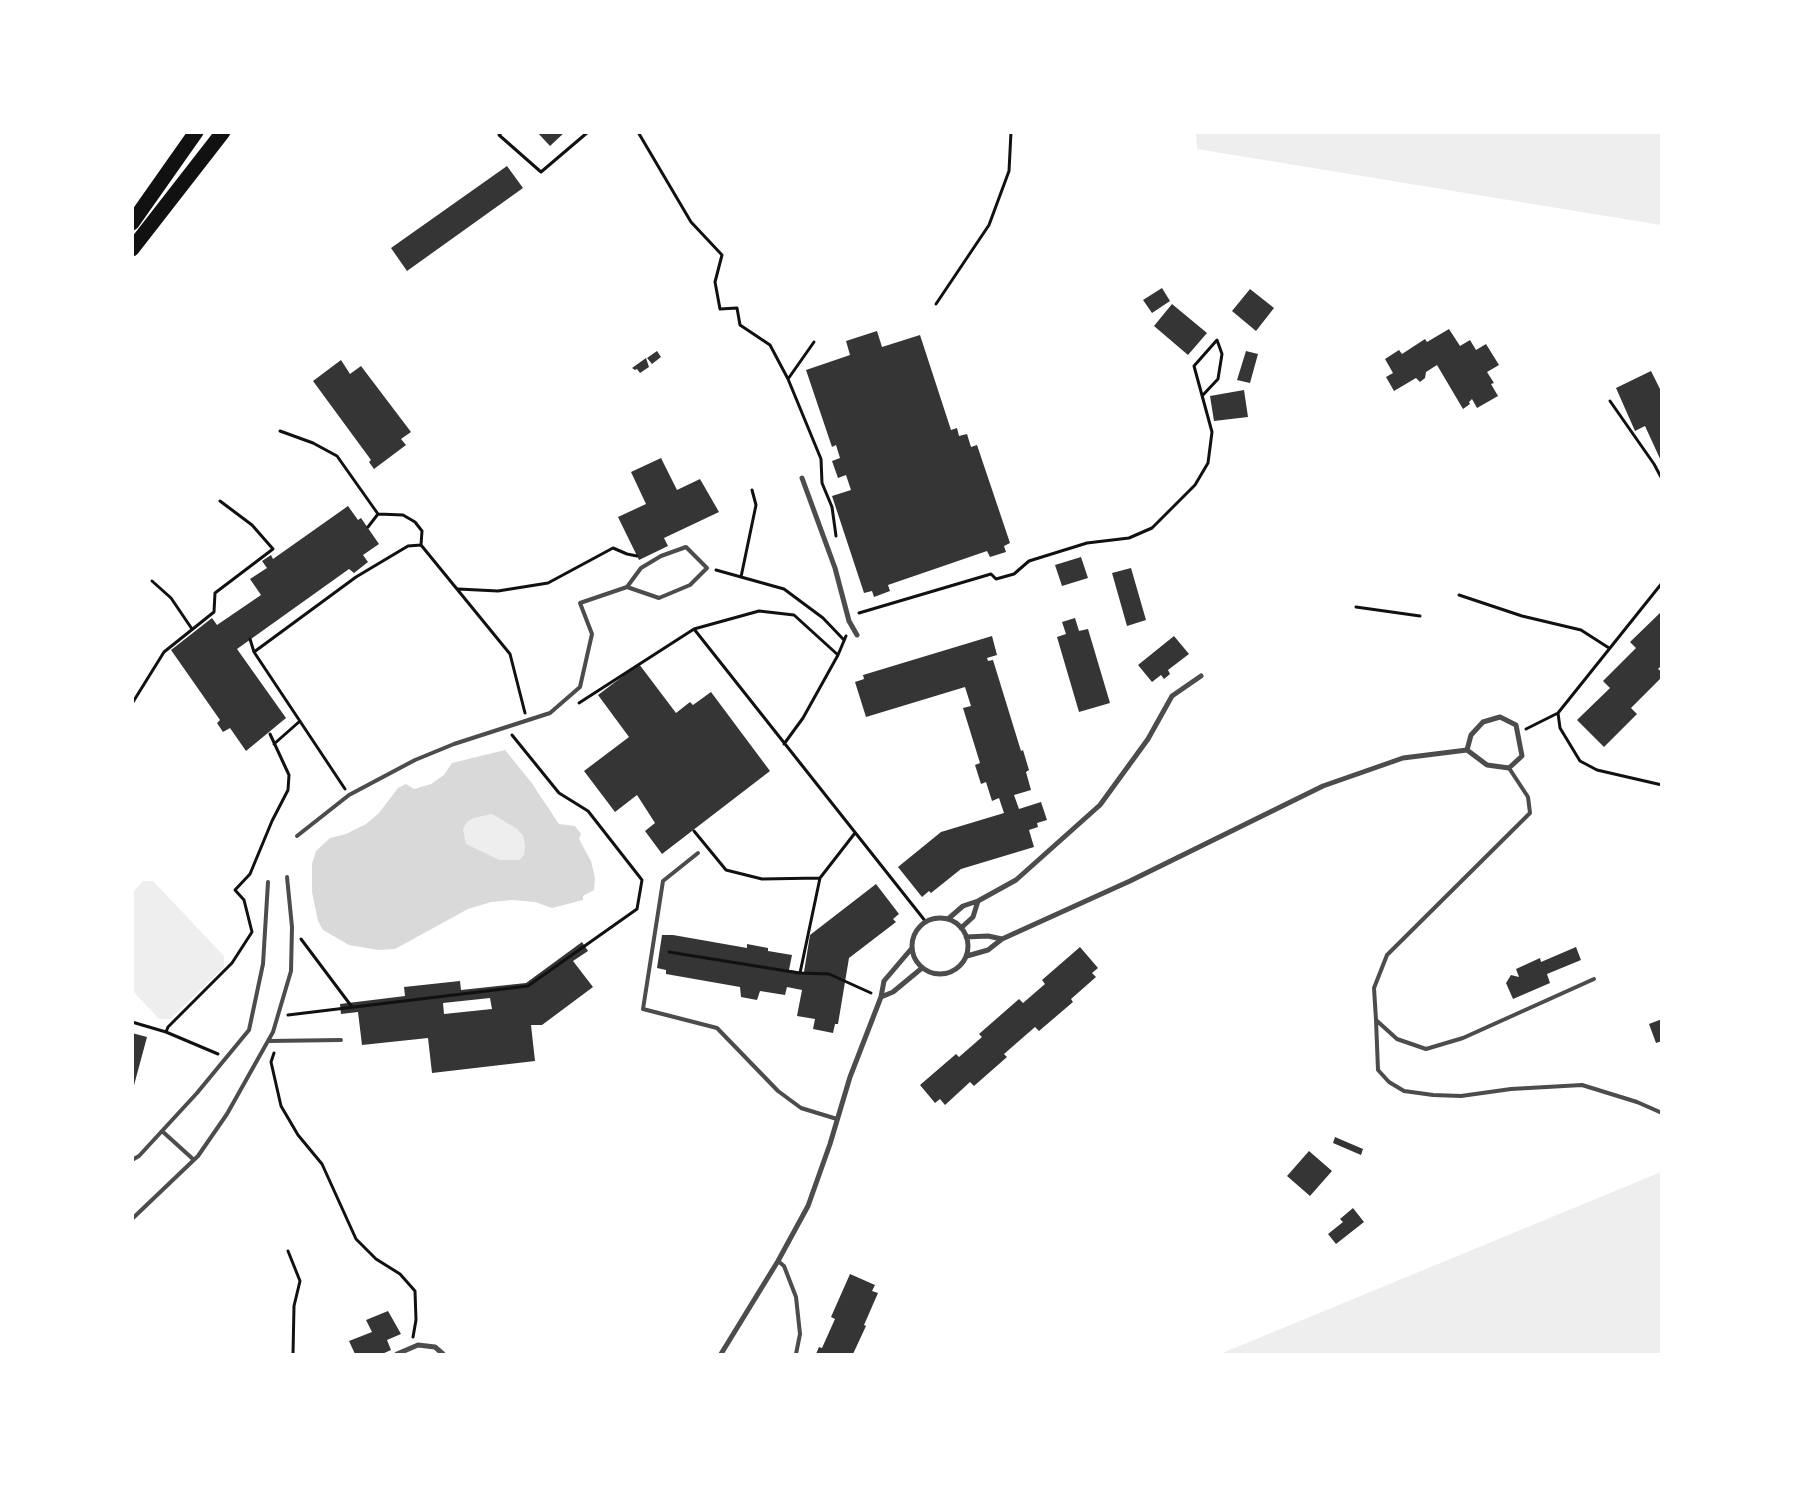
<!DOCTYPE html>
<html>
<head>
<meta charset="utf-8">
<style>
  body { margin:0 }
  #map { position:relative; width:1794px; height:1487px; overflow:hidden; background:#fff; font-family:"Alegreya Sans",sans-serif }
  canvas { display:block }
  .frame { position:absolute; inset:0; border:134px solid #fff; pointer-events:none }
</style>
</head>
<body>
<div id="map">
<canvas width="1794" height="1487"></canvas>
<div class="frame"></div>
</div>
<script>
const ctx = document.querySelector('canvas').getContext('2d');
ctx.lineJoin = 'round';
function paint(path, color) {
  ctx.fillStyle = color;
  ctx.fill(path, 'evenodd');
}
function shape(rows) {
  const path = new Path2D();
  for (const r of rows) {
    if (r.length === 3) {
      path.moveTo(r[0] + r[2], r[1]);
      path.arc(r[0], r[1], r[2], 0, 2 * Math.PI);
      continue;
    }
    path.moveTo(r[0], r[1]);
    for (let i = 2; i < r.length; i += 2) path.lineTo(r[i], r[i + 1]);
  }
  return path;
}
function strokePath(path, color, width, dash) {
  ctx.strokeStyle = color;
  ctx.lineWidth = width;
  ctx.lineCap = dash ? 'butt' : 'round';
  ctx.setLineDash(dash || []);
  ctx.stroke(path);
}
paint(shape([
  [1196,133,1661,133,1661,225,1197,149],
  [492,814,517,829,523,837,525,846,524,855,519,860,500,860,466,844,463,829,467,822,474,818],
  [143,881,153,881,224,956,224,967,170,1019,159,1019,133,991,133,892],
  [1661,1172,1661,1354,1220,1354]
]), '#eee');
paint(shape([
  [505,750,531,782,559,824,575,826,581,834,579,839,591,861,595,878,594,890,583,896,583,900,552,908,535,902,512,900,491,902,468,909,395,949,378,950,349,945,323,930,318,921,312,892,312,864,316,851,330,838,346,834,366,824,379,813,398,788,406,784,414,789,431,784,444,775,452,763],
  [492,814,517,829,523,836,525,846,524,855,519,860,500,860,466,844,463,829,467,822,474,818]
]), '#d9d9d9');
paint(shape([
  [537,132,565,132,550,146],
  [507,166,523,188,407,271,391,248],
  [1162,288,1170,301,1152,313,1143,300],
  [1250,289,1274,308,1256,331,1232,311],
  [1172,304,1207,333,1188,355,1154,326],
  [1449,329,1460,346,1470,340,1476,350,1486,344,1499,365,1487,372,1494,383,1491,384,1498,396,1477,408,1472,399,1469,402,1470,404,1463,409,1437,365,1426,372,1425,378,1420,382,1416,378,1394,391,1386,377,1393,373,1385,359,1399,350,1402,354,1425,339,1427,342],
  [877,331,882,347,920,335,951,430,957,428,959,436,967,434,971,447,977,445,1010,543,1004,546,1006,552,990,557,987,551,888,585,890,591,874,597,872,591,864,593,832,496,851,490,846,475,838,478,832,461,840,458,836,445,832,447,806,370,850,355,846,341],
  [657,351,661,357,652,364,647,358],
  [1246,351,1258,354,1250,383,1237,380],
  [646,358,649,367,640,373,637,369,635,370,632,368],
  [341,360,350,374,361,366,411,432,401,439,406,445,374,469,369,462,371,460,313,381],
  [1651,371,1662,393,1662,463,1645,426,1635,431,1616,388],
  [1244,390,1248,417,1214,421,1210,396],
  [661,458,677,490,700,479,719,512,664,538,668,546,639,560,618,517,646,504,631,472],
  [348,506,358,520,361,518,379,544,363,555,368,562,354,573,349,569,237,649,286,718,246,751,230,728,223,732,217,723,220,720,171,650,212,618,217,625,261,595,250,579,267,568,262,561,271,555,273,559],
  [1081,557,1088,578,1062,586,1055,565],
  [1131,568,1146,620,1127,626,1112,573],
  [1662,611,1662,665,1658,669,1662,672,1662,677,1631,708,1637,714,1604,747,1577,720,1610,688,1603,681,1636,648,1630,642],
  [1075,618,1079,631,1088,629,1110,703,1079,712,1057,637,1066,634,1062,622],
  [992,636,997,655,987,658,988,661,993,660,1021,751,1023,750,1029,770,1026,772,1031,790,1014,795,1019,809,1041,802,1047,820,1037,823,1038,827,1029,830,1034,847,961,869,931,893,929,891,922,897,898,867,941,832,1004,813,999,798,992,801,986,782,981,784,975,765,980,763,963,708,971,706,965,687,866,717,855,682,864,679,863,675],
  [1174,636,1189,654,1168,670,1170,674,1164,679,1161,675,1152,682,1138,665],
  [639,664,676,713,690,702,693,705,711,692,770,771,662,854,645,831,655,823,637,795,615,812,584,771,629,737,598,695],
  [876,884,899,914,893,919,896,922,849,958,838,1024,835,1024,833,1033,813,1029,815,1019,797,1016,802,990,787,987,785,995,760,991,757,1000,741,997,740,987,666,974,666,970,657,968,662,935,673,935,747,948,747,944,768,948,768,951,792,955,789,970,804,972,810,935],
  [582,942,588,951,573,961,593,987,542,1025,531,1025,535,1061,432,1073,428,1038,362,1045,358,1012,341,1014,340,1004,405,996,404,987,460,981,461,990,526,983],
  [490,998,492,1009,444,1014,443,1003],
  [1080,947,1098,968,1092,973,1096,977,1071,999,1073,1002,1039,1031,1035,1027,1004,1054,1007,1057,974,1086,970,1082,945,1105,940,1099,935,1103,920,1085,956,1054,959,1057,982,1037,979,1034,1019,999,1023,1003,1045,984,1042,980],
  [1576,947,1581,960,1547,974,1550,983,1513,999,1506,983,1511,975,1519,977,1516,969,1540,958,1541,962],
  [1662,1019,1662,1041,1656,1043,1649,1024],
  [132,1033,147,1037,133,1089,132,1089],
  [1335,1137,1363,1149,1361,1155,1333,1143],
  [1309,1151,1332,1171,1310,1196,1287,1176],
  [1353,1208,1364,1222,1336,1244,1328,1234,1343,1222,1340,1219],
  [850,1274,875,1285,872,1291,878,1293,864,1325,866,1326,853,1354,816,1354,819,1347,822,1348,835,1319,831,1317],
  [388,1311,401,1334,387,1340,391,1350,382,1354,355,1354,349,1341,372,1332,366,1320]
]), '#353535');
strokePath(shape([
  [502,132,499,135,541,172,588,132],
  [638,132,691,222,722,255,715,282,720,309,737,308,740,325,770,345,788,379,821,459,822,483,832,507,836,536],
  [936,304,989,225,1009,171,1011,132],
  [788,379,814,342],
  [1610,401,1654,464,1662,479],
  [280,431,313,443,337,456,378,514,368,527],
  [421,545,510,654,525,713],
  [716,570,784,589,823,618,844,640],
  [741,577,756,505,752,490],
  [152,581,171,598,192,629],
  [458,589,498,591,548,583,613,548,627,554,637,556],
  [1459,595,1522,616,1581,630,1609,648],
  [1356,607,1420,616],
  [859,613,991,574,996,579,1014,574,1029,561,1087,543,1129,538,1152,528,1195,485,1208,463,1212,432,1194,366,1217,340,1222,354,1218,379,1202,396],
  [694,629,926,922],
  [250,639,254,652,356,577,408,546,421,545,422,531,415,522,403,515,378,514],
  [254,652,345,789],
  [133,702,164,652,214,612,215,593,273,549,252,525,220,501],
  [579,703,694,629,759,611,794,615,838,655,846,636],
  [1558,713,1560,728,1580,761,1597,770,1662,785],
  [1526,729,1558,713,1662,583],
  [274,744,300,721],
  [784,744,803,718,838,655],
  [694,831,726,870,762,879,820,878],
  [855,833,820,878,800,973,829,974,871,993],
  [301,939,352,1007],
  [669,952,799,973],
  [288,1015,528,986,637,909,642,880,588,811,559,793,512,735],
  [132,1022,166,1032,218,1054],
  [166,1032,168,1027,232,963,252,932,244,900,235,890,250,874,272,821,288,790,289,775,270,734],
  [274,1053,271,1062,281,1106,298,1135,322,1164,356,1239,376,1259,400,1274,415,1291,416,1320,413,1337],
  [288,1251,300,1281,294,1306,293,1354]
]), '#111', 3);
strokePath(shape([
  [1509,768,1528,797,1530,813,1387,955,1374,988,1376,1020,1397,1039,1426,1049,1463,1038,1594,979],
  [297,836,349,795,415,760,454,744,550,713,580,687,592,634,580,603,627,587,659,598,690,585,707,568,686,547,661,556,641,568,627,587],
  [698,853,663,881,643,1009,717,1028,778,1091,801,1108,837,1119],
  [1376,1020,1378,1070,1389,1082,1404,1091,1433,1095,1461,1096,1511,1089,1582,1085,1637,1102,1662,1113],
  [268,1041,341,1040],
  [162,1131,194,1160],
  [132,1160,139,1156,197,1093,249,1030,263,964,268,882],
  [132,1219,198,1156,227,1114,273,1032,291,971,292,927,287,877],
  [778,1261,784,1266,796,1297,800,1334,796,1354]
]), '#4c4c4c', 4);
strokePath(shape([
  [802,478,835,568,849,621,857,635],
  [940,946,28],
  [948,919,963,906,978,901,1016,880,1100,805,1148,739,1172,696,1201,676],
  [961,928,973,917,978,901],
  [966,937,988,936,1002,939],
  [967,956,988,950,1002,939,1130,881,1323,786,1403,758,1467,750,1471,735,1483,722,1500,717,1516,725,1522,756,1509,768,1487,765,1467,750],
  [881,997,893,992,922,968],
  [397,1354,418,1345,435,1347,443,1354],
  [721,1354,778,1261,808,1206,830,1144,850,1077,881,997,884,981,912,948]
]), '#4c4c4c', 5);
strokePath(shape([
  [132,223,196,132],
  [132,249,223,132]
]), '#111', 15);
</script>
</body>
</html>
